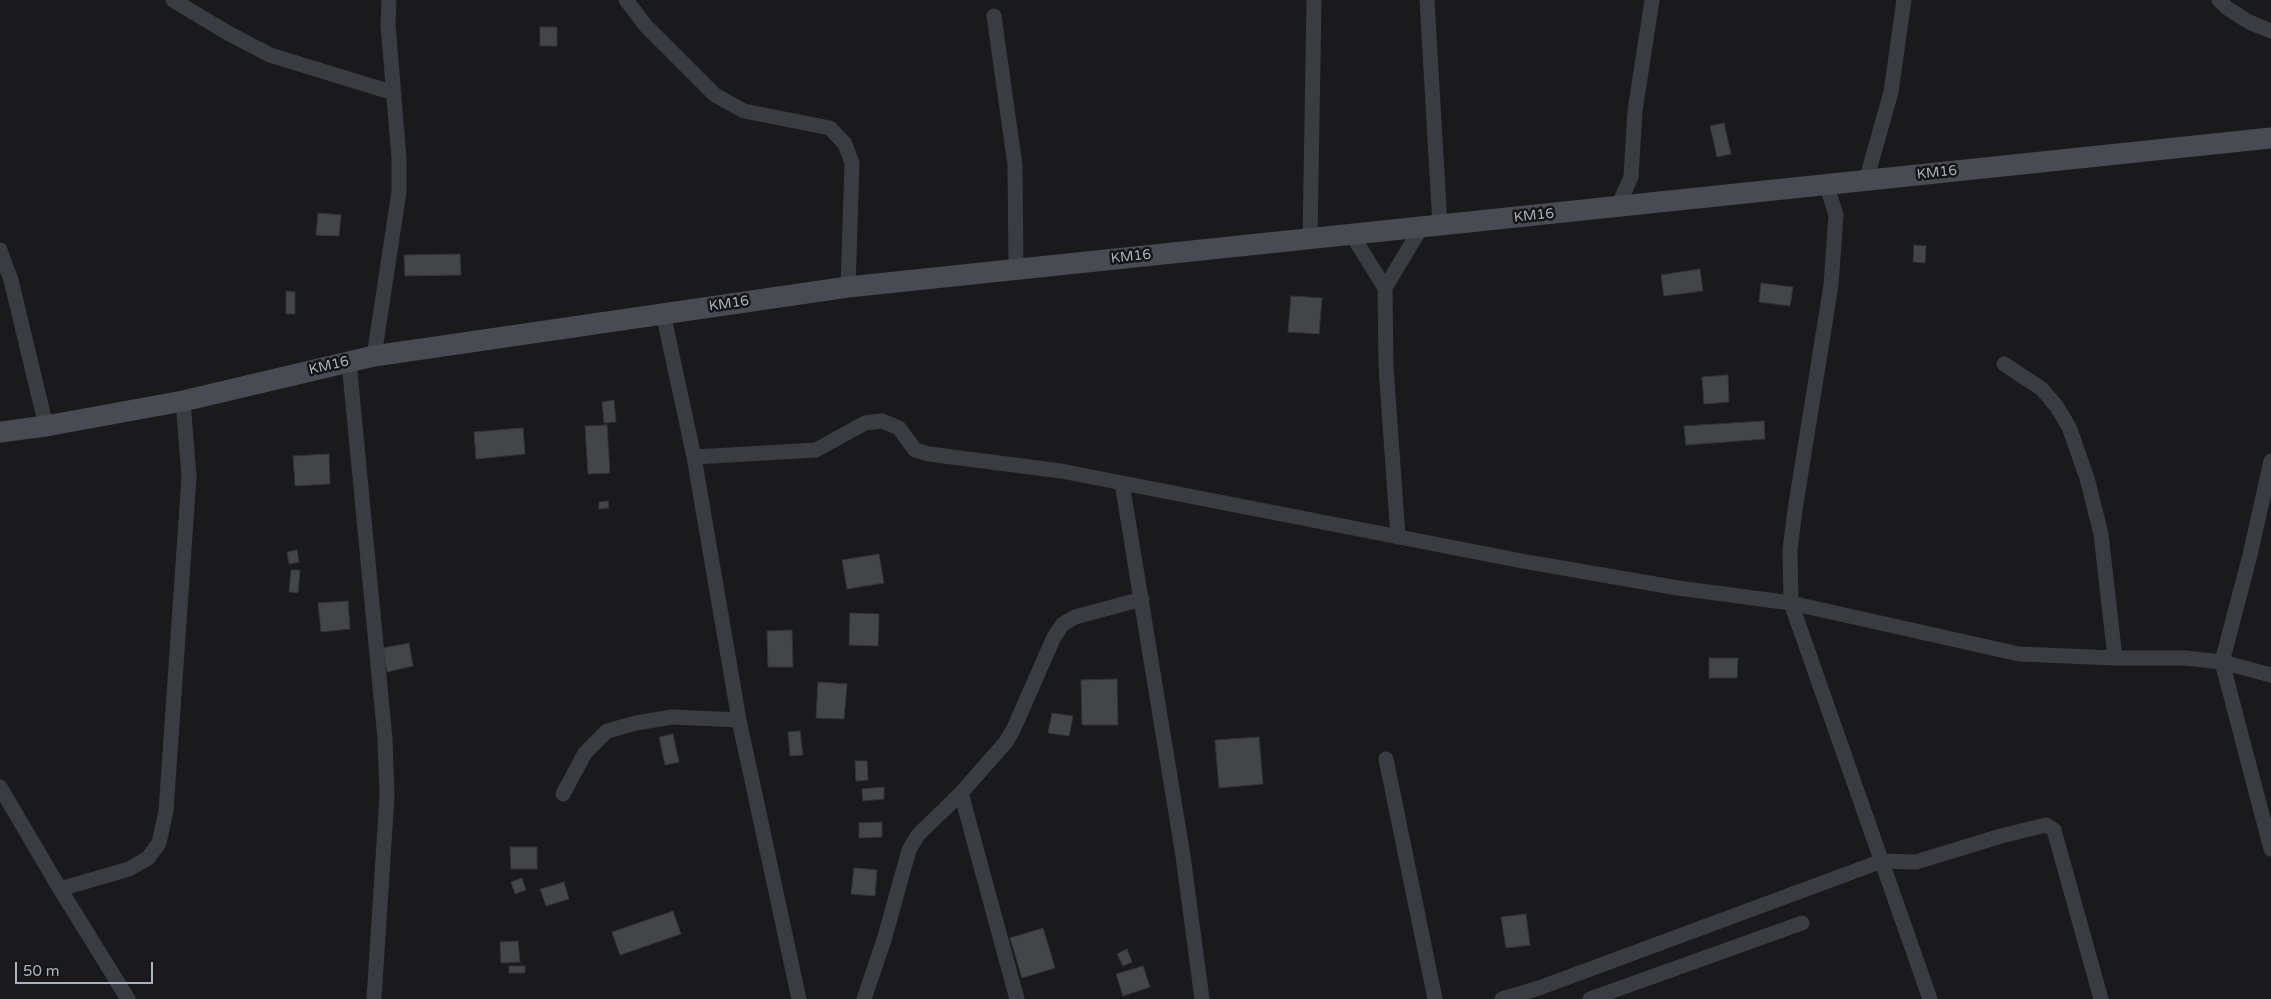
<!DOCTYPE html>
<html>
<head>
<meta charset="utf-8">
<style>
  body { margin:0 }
  #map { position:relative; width:2271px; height:999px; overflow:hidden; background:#1a1a1c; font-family:"Varela Round",sans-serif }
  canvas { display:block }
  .scale { position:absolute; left:15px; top:962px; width:138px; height:22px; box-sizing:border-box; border:2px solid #acb1bc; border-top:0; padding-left:6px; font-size:15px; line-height:18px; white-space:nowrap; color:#acb1bc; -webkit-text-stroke:4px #151517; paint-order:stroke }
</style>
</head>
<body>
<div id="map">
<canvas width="2271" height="999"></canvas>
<div class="scale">50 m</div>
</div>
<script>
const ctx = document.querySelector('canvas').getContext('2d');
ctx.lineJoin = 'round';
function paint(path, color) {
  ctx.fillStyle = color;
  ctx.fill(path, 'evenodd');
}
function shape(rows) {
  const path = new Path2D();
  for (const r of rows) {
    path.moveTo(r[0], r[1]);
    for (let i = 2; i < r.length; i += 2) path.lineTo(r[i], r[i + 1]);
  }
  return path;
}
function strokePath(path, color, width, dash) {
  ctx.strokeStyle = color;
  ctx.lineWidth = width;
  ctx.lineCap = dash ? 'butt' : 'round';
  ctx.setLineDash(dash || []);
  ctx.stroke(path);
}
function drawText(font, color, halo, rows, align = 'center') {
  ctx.font = font + ' "Varela Round",sans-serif';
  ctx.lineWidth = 5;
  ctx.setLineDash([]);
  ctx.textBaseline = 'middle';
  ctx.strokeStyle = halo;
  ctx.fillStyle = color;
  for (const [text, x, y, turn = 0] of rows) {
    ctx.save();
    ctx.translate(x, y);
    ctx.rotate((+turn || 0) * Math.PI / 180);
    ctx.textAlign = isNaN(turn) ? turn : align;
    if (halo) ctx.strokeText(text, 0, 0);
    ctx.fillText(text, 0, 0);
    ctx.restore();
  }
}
const building = shape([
  [540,27,557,27,557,46,540,46,540,27],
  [1724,123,1731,154,1717,157,1710,126,1724,123],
  [318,213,341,215,339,236,316,235,318,213],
  [1914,245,1926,246,1925,263,1913,262,1914,245],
  [460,254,461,275,405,276,404,255,460,254],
  [1700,269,1703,291,1664,296,1661,275,1700,269],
  [1761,283,1793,287,1790,306,1759,302,1761,283],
  [286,291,295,292,295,314,286,314,286,291],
  [1291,296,1322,298,1319,334,1288,332,1291,296],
  [1728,375,1729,402,1704,404,1702,377,1728,375],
  [614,400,616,422,604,423,602,402,614,400],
  [1764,421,1765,439,1686,445,1684,426,1764,421],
  [607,425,610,473,588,474,585,426,607,425],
  [523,428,525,454,476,459,474,432,523,428],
  [329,454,330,484,295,486,293,456,329,454],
  [608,501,609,508,599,509,599,502,608,501],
  [297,550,299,562,289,564,287,552,297,550],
  [879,554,884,583,847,589,842,560,879,554],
  [291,570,300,570,298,593,289,592,291,570],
  [348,601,350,629,321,632,318,603,348,601],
  [850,613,879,614,878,646,849,645,850,613],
  [792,630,793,667,768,667,767,631,792,630],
  [409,643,413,666,387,672,383,648,409,643],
  [1709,658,1738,658,1737,678,1709,678,1709,658],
  [1117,679,1118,725,1082,725,1081,680,1117,679],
  [818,682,847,684,844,719,816,718,818,682],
  [1052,713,1073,716,1069,736,1048,733,1052,713],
  [800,731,803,755,790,756,788,732,800,731],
  [673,734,679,762,665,765,659,737,673,734],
  [1259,737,1263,784,1219,788,1215,740,1259,737],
  [855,761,867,761,868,780,856,781,855,761],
  [884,787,884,799,863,801,862,789,884,787],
  [882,822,882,837,859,838,859,823,882,822],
  [510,847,537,847,537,869,511,869,510,847],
  [854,868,877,870,875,896,851,894,854,868],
  [522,878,526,890,515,894,511,882,522,878],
  [564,882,569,899,546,906,540,889,564,882],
  [673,911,681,934,620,955,612,932,673,911],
  [1526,914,1530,945,1506,948,1501,917,1526,914],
  [1043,928,1055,968,1022,978,1010,938,1043,928],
  [518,941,520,962,501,963,500,942,518,941],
  [1127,949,1132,962,1123,966,1117,954,1127,949],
  [509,966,525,966,525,973,509,973,509,966],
  [1143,966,1150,987,1123,996,1116,974,1143,966]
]);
paint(building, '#444549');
strokePath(building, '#343438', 1);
strokePath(shape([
  [173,0,226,32,270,55,394,93],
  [626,0,646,26,715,95,744,111,830,128,845,144,852,163,848,287],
  [1427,0,1440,226],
  [2219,0,2227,8,2249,22,2271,31],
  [994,16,1015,165,1016,268],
  [1866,181,1891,92,1904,0],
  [1827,186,1836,215,1831,285,1795,510,1790,550,1791,603,1930,999],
  [1617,208,1631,177,1635,111,1652,0],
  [1352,235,1385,288,1386,367,1398,537],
  [1310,239,1314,0],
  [0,250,11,280,46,426],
  [1385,288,1421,228],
  [663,313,694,457,739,720,799,999],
  [374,356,399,192,399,158,388,25,389,0],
  [349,362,385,739,387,796,374,999],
  [2004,364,2042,389,2057,407,2069,427,2087,478,2101,534,2115,658],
  [694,457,816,450,865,423,882,421,899,428,915,450,929,454,1061,471,1522,561,1678,588,1791,603,2019,654,2115,658,2185,658,2222,662,2271,675],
  [2271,461,2250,555,2222,662,2271,849],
  [1122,483,1183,856,1202,999],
  [1386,759,1435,999],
  [0,787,60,889,128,999],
  [961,793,1017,999],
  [563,794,585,753,607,731,636,723,672,717,739,720],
  [60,889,129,869,148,858,159,843,166,811,189,477,183,401],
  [864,999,884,940,909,850,918,835,961,793,1006,742,1014,728,1054,637,1063,624,1075,617,1142,599],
  [1502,999,1539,988,1882,861,1916,862,2001,836,2046,825,2054,830,2101,999],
  [1590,999,1802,923]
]), '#3b3c41', 15);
strokePath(shape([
  [0,432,46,426,183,401,374,356,848,287,2271,138]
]), '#484b51', 21);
drawText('14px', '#acb1bc', '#151517', [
  ["KM16",1937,173,-6],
  ["KM16",1534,216,-6],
  ["KM16",1131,257,-6],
  ["KM16",729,304,-8],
  ["KM16",329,366,-13]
]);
</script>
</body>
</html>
